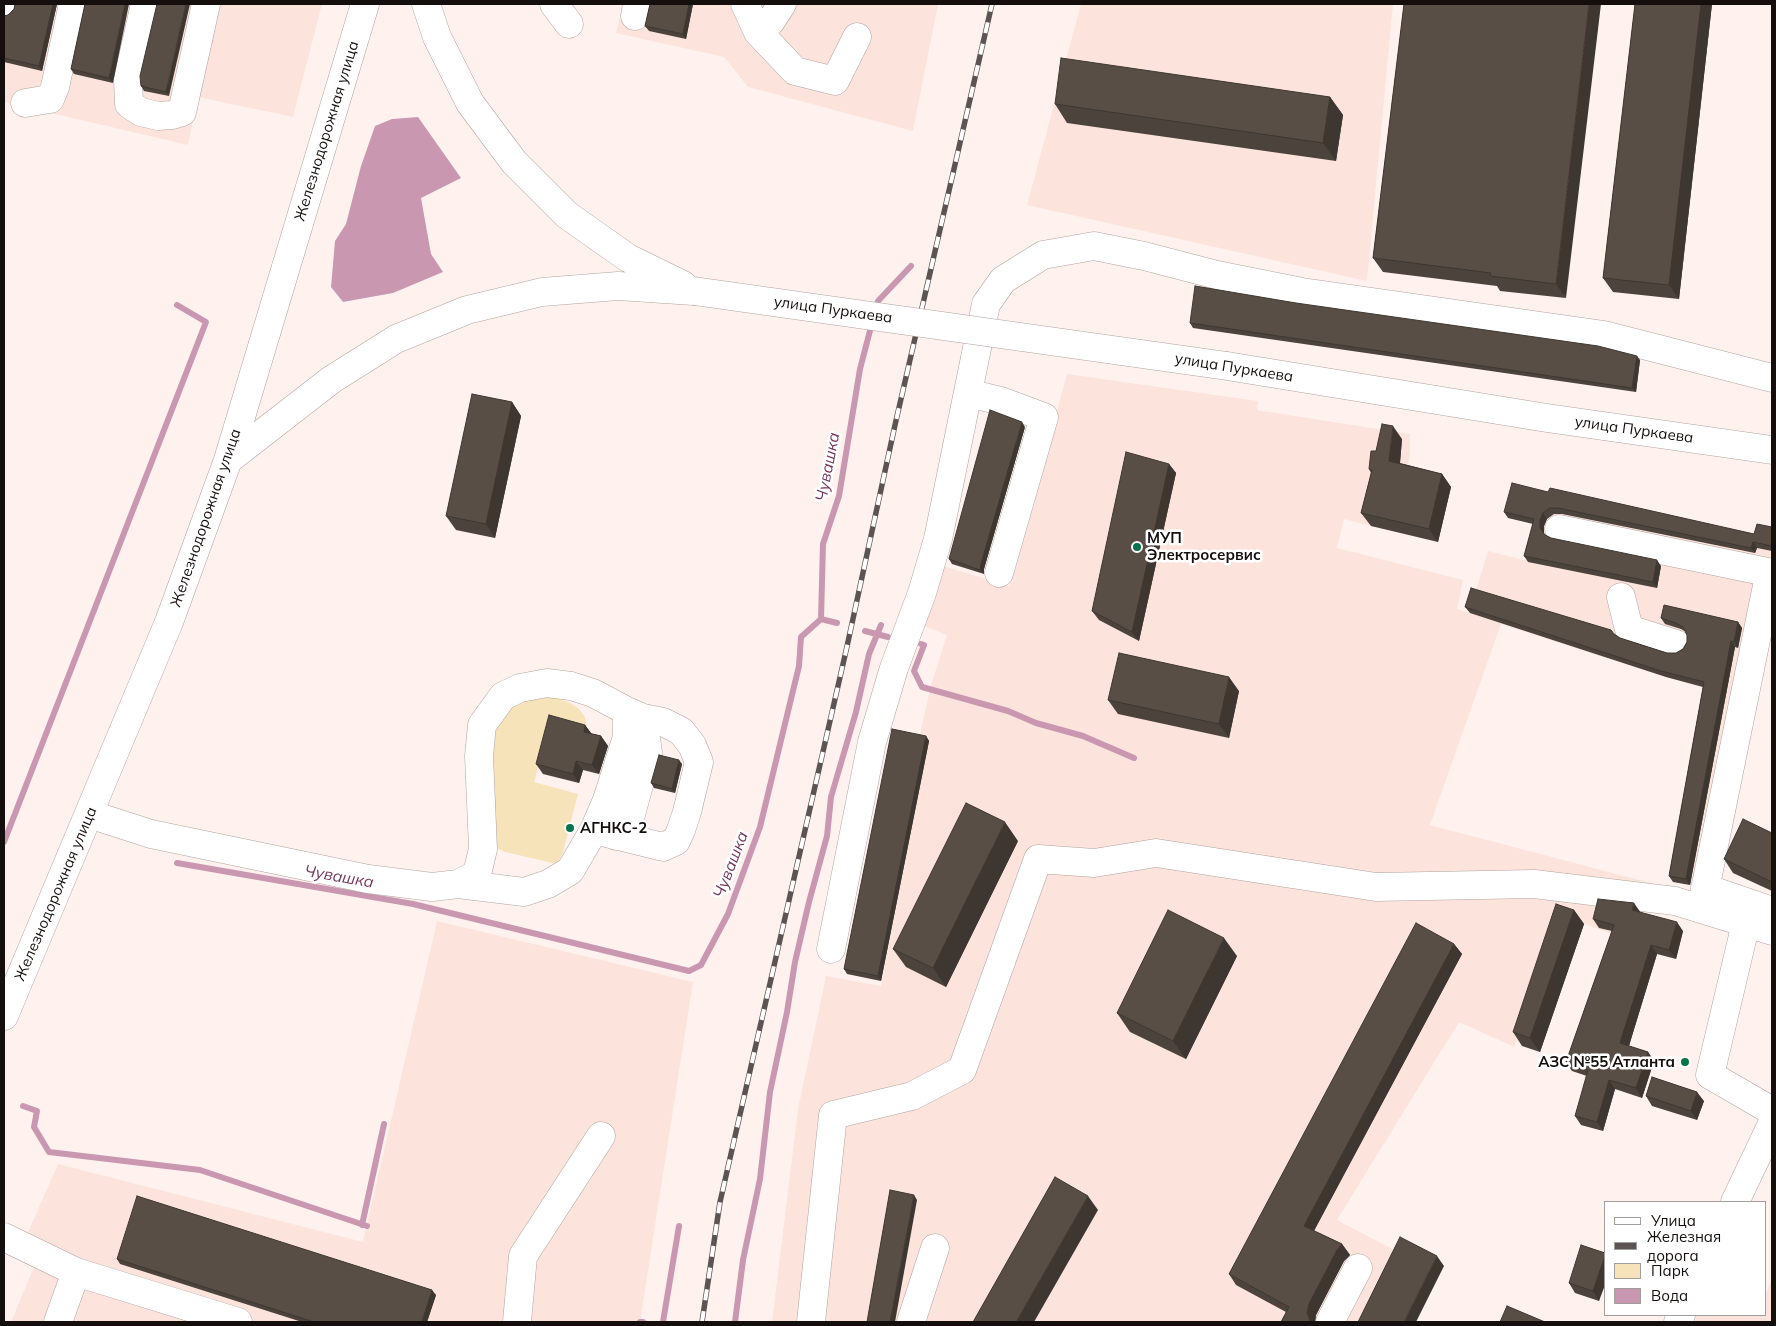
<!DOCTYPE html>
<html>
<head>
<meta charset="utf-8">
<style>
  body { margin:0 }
  #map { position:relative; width:1776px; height:1326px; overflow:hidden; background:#fff2ee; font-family:Mulish,sans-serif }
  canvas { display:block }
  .frame { position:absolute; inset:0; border:5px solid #140f0d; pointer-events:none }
  .legend { position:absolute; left:1604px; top:1201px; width:162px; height:115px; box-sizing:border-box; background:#fff; border:1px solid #a19f9e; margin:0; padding:6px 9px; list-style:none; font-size:15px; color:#140f0d }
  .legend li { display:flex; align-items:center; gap:10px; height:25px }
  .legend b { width:25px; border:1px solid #a19f9e }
</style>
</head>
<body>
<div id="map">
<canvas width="1776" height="1326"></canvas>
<div class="frame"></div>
<ul class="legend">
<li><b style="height:6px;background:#fff"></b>Улица</li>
<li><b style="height:6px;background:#5c5452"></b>Железная дорога</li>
<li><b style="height:14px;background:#f6e3ba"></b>Парк</li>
<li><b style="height:14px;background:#ca97b0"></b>Вода</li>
</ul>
</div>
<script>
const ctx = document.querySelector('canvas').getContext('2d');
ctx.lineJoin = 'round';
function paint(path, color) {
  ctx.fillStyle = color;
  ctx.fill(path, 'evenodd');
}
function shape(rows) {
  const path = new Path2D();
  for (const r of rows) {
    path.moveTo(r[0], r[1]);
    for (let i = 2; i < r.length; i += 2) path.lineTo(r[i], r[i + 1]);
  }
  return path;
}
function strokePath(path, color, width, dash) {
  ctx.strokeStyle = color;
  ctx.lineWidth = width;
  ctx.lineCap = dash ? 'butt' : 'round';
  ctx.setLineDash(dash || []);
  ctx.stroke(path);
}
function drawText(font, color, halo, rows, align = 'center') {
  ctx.font = font + ' Mulish,sans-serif';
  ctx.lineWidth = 5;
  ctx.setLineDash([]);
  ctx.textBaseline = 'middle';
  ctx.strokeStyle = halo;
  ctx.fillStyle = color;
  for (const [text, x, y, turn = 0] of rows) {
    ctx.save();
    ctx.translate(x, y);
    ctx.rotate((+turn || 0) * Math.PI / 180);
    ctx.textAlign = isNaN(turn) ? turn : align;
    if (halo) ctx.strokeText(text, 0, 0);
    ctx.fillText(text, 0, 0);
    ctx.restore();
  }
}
paint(shape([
  [4,4,322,4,293,117,198,97,188,145,4,102],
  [623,4,938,4,913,131,748,87,724,57,616,33],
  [1081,4,1393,4,1367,281,1027,205],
  [1067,374,1258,401,1257,410,1410,434,1410,454,1406,476,1377,501,1371,526,1344,519,1337,548,1463,580,1457,609,1469,613,1488,551,1528,561,1539,526,1545,527,1552,498,1758,540,1772,532,1772,607,1713,879,1691,885,1673,882,1708,689,1665,677,1501,624,1430,825,1651,883,1633,942,1566,917,1514,1047,1459,1022,1337,1220,1398,1252,1357,1322,772,1322,798,1109,826,976,881,986,929,741,919,739,931,685,947,635,919,624,937,564,1009,586],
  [437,921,693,982,640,1322,11,1322,36,1262,26,1237,58,1164,363,1242],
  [1772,1278,1772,1322,1671,1322,1674,1315,1765,1315,1765,1296]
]), '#fce4dc');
paint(shape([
  [534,694,557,698,568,702,578,708,585,717,587,727,552,719,534,782,578,794,563,852,557,864,505,852,494,847,487,749,500,708]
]), '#f6e3ba');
paint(shape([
  [418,117,461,178,421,198,431,254,443,272,393,293,343,302,331,287,335,241,346,224,361,166,375,126,392,119]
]), '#ca97b0');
strokePath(shape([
  [875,311,878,301,911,266],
  [821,619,837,623],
  [865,631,888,637],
  [921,644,924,645,914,671,922,687,1008,711,1036,723,1083,736,1134,758],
  [4,842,206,322,177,305],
  [177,863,413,904,689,971,701,965,728,914,760,827,799,666,801,637,821,619,823,544,839,496,860,369,872,323],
  [23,1106,37,1111,34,1127,49,1152,200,1170,367,1226],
  [362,1225,384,1124],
  [640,1322,643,1322],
  [663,1322,679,1226],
  [735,1322,743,1260,760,1179,770,1092,787,1012,795,962,809,902,827,836,831,797,856,712,869,654,881,625]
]), '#ca97b0', 6);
const minor = shape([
  [145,4,128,79,129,104,141,112,158,116,172,115,182,112,206,4],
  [554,4,569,24],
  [745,4,758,32,795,71,835,81,857,37],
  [4,6,4,4],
  [635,16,637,4],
  [758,32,771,21,782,4],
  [25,103,50,99,55,87,73,4],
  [968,393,1001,401,1044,417,999,573],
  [1559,529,1772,573],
  [1621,597,1629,629,1676,644],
  [89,814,151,834,368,879,432,887,458,884,524,892,548,884,570,871,594,830,607,800,627,737,627,711,593,693,571,686,547,683,520,688,503,696,482,725,479,756,483,849,477,874,458,884],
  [594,830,663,847,676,841,681,830,687,812,699,762,692,745,681,731,663,722,643,718,627,711],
  [616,836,630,818,648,752,643,718],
  [1705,888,1772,911],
  [1701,909,1768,581],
  [1746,923,1710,1075,1772,1111],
  [831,949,872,742,894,668,922,593,938,539,986,304,1003,280,1043,255,1094,246,1144,256,1217,275,1302,292,1604,335,1772,378],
  [4,1237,76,1272,58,1322],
  [76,1272,238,1322],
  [517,1322,523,1256,601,1136],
  [811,1322,833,1115,912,1096,962,1070,1038,859,1094,863,1156,853,1376,887,1534,884,1675,901,1772,931],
  [911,1322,935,1248],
  [1330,1322,1358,1268]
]);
const major = shape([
  [426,4,437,37,470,103,514,162,567,215,628,258,683,285],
  [1227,366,1547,418,1772,450],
  [228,460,331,380,396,339,467,310,542,292,618,286,694,291],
  [4,1016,169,622,228,460,365,4],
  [1735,1202,1772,1124],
  [1678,1322,1681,1315]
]);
strokePath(minor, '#b1a29e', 29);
strokePath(major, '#b1a29e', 29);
strokePath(minor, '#fff', 28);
strokePath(major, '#fff', 28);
const rail = shape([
  [702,1322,720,1202,846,651,895,425,992,4]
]);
strokePath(rail, '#5c5452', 5.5);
strokePath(rail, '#fff', 4, [11]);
const majorBridge = shape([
  [694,291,1227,366]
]);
strokePath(majorBridge, '#b1a29e', 29, []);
strokePath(majorBridge, '#fff', 28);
paint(shape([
  [15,4,57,4,42,71,4,62,4,16,8,15,14,9],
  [85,4,113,83,74,74,71,69],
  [157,4,169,96,144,91,141,86],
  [650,4,693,4,686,39,649,31,645,26],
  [1404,4,1566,298,1500,291,1497,286,1383,272,1373,258],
  [1635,4,1712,4,1679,299,1613,292,1603,278],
  [1330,97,1343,115,1336,161,1067,123,1055,104],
  [1190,323,1640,360,1636,392,1193,328],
  [512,402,521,416,495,538,456,530,446,516],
  [1025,427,984,569,984,574,952,564,949,559],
  [1402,439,1400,463,1442,474,1451,487,1438,542,1371,526,1361,513,1371,473,1369,469,1376,451],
  [1169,464,1176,473,1139,641,1099,620,1092,611],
  [1548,492,1754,534,1772,527,1772,551,1757,548,1755,553,1562,514,1554,514,1547,519,1544,526,1544,534,1551,538,1661,566,1657,588,1528,562,1524,556,1533,524,1508,518,1504,512],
  [1465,607,1614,634,1620,638,1667,653,1676,653,1683,649,1687,642,1687,635,1686,632,1681,629,1665,624,1661,618,1738,622,1742,628,1738,648,1735,647,1690,885,1673,882,1669,876,1703,687,1666,677,1470,613],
  [1239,691,1229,738,1118,714,1108,700],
  [585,725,592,734,601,736,608,746,599,774,583,770,579,783,543,774,536,764],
  [926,736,929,741,881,981,847,974,844,969],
  [682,764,675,793,654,788,651,783],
  [1772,833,1772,891,1733,873,1724,859],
  [1018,841,946,987,906,967,893,949],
  [1574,910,1584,924,1540,1052,1522,1046,1513,1032],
  [1641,913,1683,931,1676,959,1657,954,1629,1046,1648,1052,1654,1061,1642,1098,1615,1089,1603,1131,1581,1125,1575,1116,1587,1076,1572,1071,1566,1062,1612,931,1599,928,1593,919],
  [1454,944,1462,954,1314,1231,1342,1244,1350,1255,1344,1261,1316,1315,1315,1322,1281,1322,1286,1312,1236,1285,1229,1274],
  [1237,956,1186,1059,1130,1032,1117,1013],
  [1646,1096,1704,1101,1697,1120,1652,1106],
  [1605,1253,1599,1301,1575,1293,1569,1283],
  [117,1259,436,1295,427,1322,302,1322,120,1264]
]), '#4c433c');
paint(shape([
  [53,4,57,4,42,71,39,66],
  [125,4,129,4,113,83,109,78],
  [186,4,190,4,169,96,166,92],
  [689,4,693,4,686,39,683,34],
  [1589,4,1601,4,1566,298,1556,284],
  [1701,4,1712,4,1679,299,1669,285],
  [1330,97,1343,115,1336,161,1323,143],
  [1637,356,1640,360,1636,392,1632,388],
  [512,402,521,416,495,538,486,524],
  [1022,422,1025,427,984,569,984,574,980,570,981,564],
  [1393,426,1402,439,1399,474,1389,461],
  [1169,464,1176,473,1139,641,1132,632],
  [1442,474,1451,487,1438,542,1429,529],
  [1543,513,1547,519,1544,526,1544,534,1540,528,1540,520],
  [1753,542,1757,548,1755,553,1751,548],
  [1657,560,1661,566,1657,588,1653,582],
  [1738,622,1742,628,1738,648,1734,642],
  [1731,641,1735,647,1690,885,1686,879],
  [1229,677,1239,691,1229,738,1219,724],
  [585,725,592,735,584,732],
  [601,736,608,746,599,774,592,765],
  [926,736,929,741,881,981,878,976],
  [679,760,682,764,675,793,672,789],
  [576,761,583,770,579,783,573,774],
  [1005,822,1018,841,946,987,933,968],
  [1634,903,1641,913,1632,910],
  [1574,910,1584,924,1540,1052,1530,1038],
  [1677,922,1683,931,1676,959,1669,950],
  [1224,938,1237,956,1186,1059,1173,1041],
  [1454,944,1462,954,1311,1236,1304,1226],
  [1651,945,1657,954,1627,1052,1620,1043],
  [1648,1052,1654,1061,1642,1098,1636,1088],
  [1609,1080,1615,1089,1603,1131,1597,1122],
  [1697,1092,1704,1101,1697,1120,1691,1111],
  [914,1195,917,1200,895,1322,890,1322],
  [1088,1196,1098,1210,1034,1322,1016,1322],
  [1342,1244,1350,1255,1344,1261,1316,1315,1315,1322,1309,1322,1307,1313,1309,1304,1337,1250],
  [1437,1256,1444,1266,1416,1322,1404,1322],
  [1605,1256,1605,1285,1599,1301,1593,1291],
  [432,1290,436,1295,427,1322,422,1322]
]), '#3e3731');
const building = shape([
  [15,4,53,4,39,66,4,58,4,16,8,15,14,9,15,4],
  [85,4,125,4,109,78,71,69,85,4],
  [157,4,186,4,166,92,141,86,140,76,157,4],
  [650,4,689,4,683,34,645,26,650,4],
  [1404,4,1589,4,1556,284,1490,276,1491,273,1373,258,1404,4],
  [1635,4,1701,4,1669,285,1603,278,1635,4],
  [1061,58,1330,97,1323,143,1055,104,1061,58],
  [1195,286,1296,303,1598,346,1637,356,1632,388,1190,323,1195,286],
  [472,394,512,402,486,524,446,516,472,394],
  [990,410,1022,422,981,564,980,570,949,559,990,410],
  [1382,424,1393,426,1389,461,1442,474,1429,529,1361,513,1372,470,1369,469,1371,451,1376,451,1382,424],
  [1126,452,1169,464,1132,632,1092,611,1126,452],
  [1512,483,1548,492,1550,488,1754,534,1757,524,1772,527,1772,546,1753,542,1751,548,1558,508,1550,508,1543,513,1540,520,1540,528,1545,535,1551,538,1657,560,1653,582,1524,556,1534,519,1504,512,1512,483],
  [1471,588,1611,630,1614,634,1620,638,1667,653,1676,653,1683,649,1687,642,1687,635,1683,627,1676,623,1661,618,1664,605,1738,622,1734,642,1731,641,1686,879,1669,876,1704,682,1661,671,1465,607,1471,588],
  [1119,653,1229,677,1219,724,1108,700,1119,653],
  [549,715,585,725,584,732,601,736,592,765,576,761,573,774,536,764,549,715],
  [892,729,926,736,878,976,844,969,892,729],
  [659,755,679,760,672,789,651,783,659,755],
  [966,803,1005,822,933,968,893,949,966,803],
  [1743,819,1772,833,1772,882,1724,859,1743,819],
  [1598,899,1634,903,1632,910,1677,922,1669,950,1651,945,1620,1043,1648,1052,1636,1088,1609,1080,1597,1122,1575,1116,1588,1070,1566,1062,1614,925,1593,919,1598,899],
  [1556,904,1574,910,1530,1038,1513,1032,1556,904],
  [1168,910,1224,938,1173,1041,1117,1013,1168,910],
  [1416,923,1454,944,1304,1226,1342,1244,1337,1250,1309,1304,1307,1313,1310,1320,1309,1322,1281,1322,1289,1307,1229,1274,1416,923],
  [1652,1077,1697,1092,1691,1111,1646,1096,1652,1077],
  [1055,1177,1088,1196,1016,1322,973,1322,1055,1177],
  [890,1190,914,1195,890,1322,867,1322,890,1190],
  [137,1196,432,1290,422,1322,314,1322,117,1259,137,1196],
  [1400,1237,1437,1256,1404,1322,1358,1322,1400,1237],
  [1581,1245,1605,1253,1605,1256,1593,1291,1569,1283,1581,1245],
  [1507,1306,1545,1322,1500,1322,1507,1306]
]);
paint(building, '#584e46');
strokePath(building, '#3e3731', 1);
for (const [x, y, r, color] of [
  [1137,547,5,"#07734b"],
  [570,828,5,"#07734b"],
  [1685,1062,5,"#07734b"]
]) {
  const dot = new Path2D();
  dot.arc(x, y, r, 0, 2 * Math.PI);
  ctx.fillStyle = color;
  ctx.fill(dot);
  strokePath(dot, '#fff', 2);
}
drawText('15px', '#140f0d', '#fff', [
  ["Железнодорожная улица",327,131,-73],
  ["улица Пуркаева",833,310,8],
  ["улица Пуркаева",1234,368,9],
  ["улица Пуркаева",1634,430,8],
  ["Железнодорожная улица",206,518,-71],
  ["Железнодорожная улица",56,894,-67]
]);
drawText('bold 15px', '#140f0d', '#fff', [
  ["МУП",1147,538],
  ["Электросервис",1147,555],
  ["АГНКС-2",580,828],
  ["АЗС №55 Атланта",1675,1062,"right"]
], 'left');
drawText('italic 16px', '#763659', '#fff', [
  ["Чувашка",828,467,-79],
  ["Чувашка",731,865,-69],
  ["Чувашка",339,877,10]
]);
</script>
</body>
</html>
